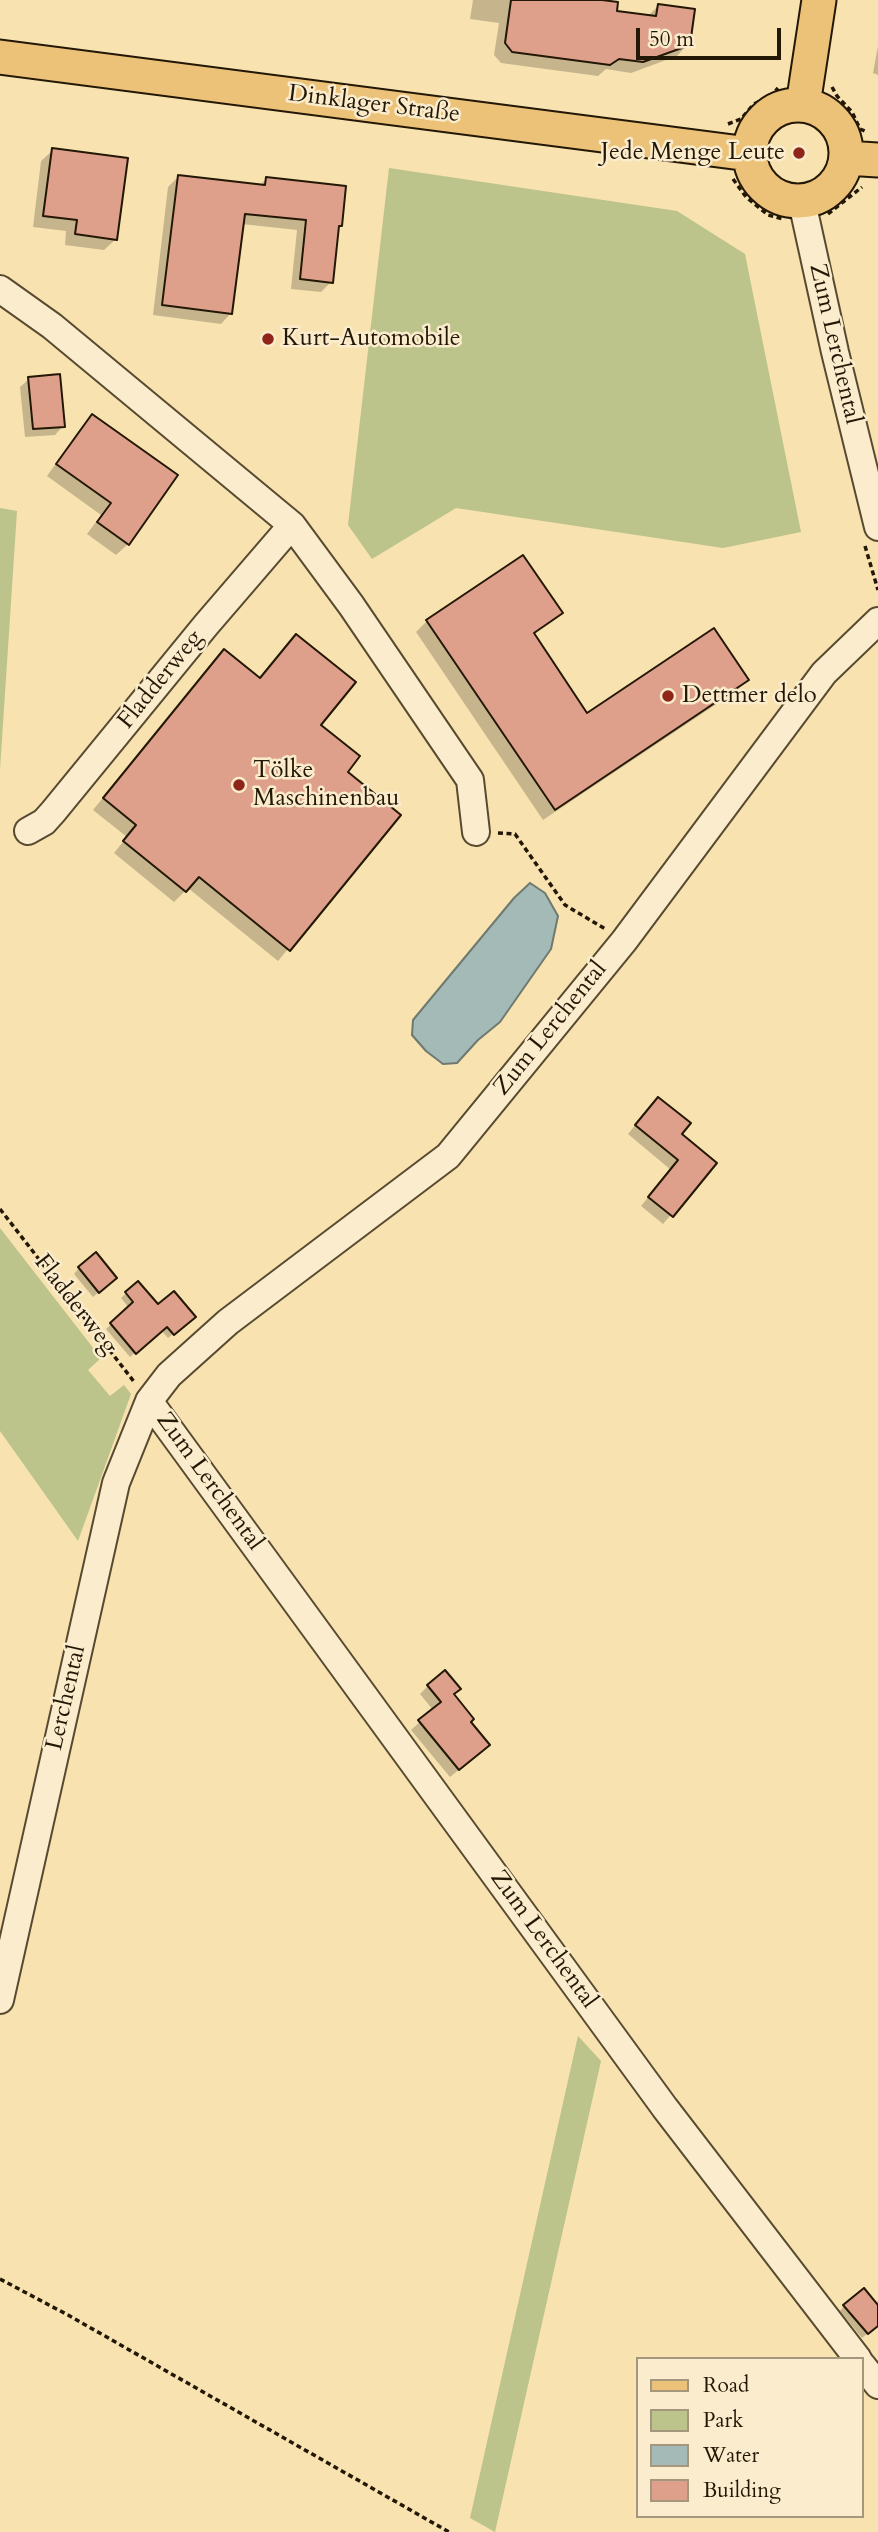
<!DOCTYPE html>
<html>
<head>
<meta charset="utf-8">
<style>
  body { margin:0 }
  #map { position:relative; width:878px; height:2532px; overflow:hidden; background:#f7e2b0; font-family:Cardo,serif }
  canvas { display:block }
  .legend { position:absolute; left:636px; top:2357px; width:228px; height:161px; box-sizing:border-box; background:#faeccc; border:2px solid #a4977d; margin:0; padding:9px 12px; list-style:none; font-size:21px; color:#231706 }
  .legend li { display:flex; align-items:center; gap:14px; height:35px }
  .legend b { width:35px; border:2px solid #a4977d }
  .scale { position:absolute; left:636px; top:28px; width:145px; height:32px; box-sizing:border-box; border:4px solid #231706; border-top:0; padding-left:9px; font-size:21px; line-height:24px; white-space:nowrap; color:#231706; -webkit-text-stroke:5px #faeccc; paint-order:stroke }
</style>
</head>
<body>
<div id="map">
<canvas width="878" height="2532"></canvas>
<ul class="legend">
<li><b style="height:9px;background:#ecc178"></b>Road</li>
<li><b style="height:19px;background:#bcc38b"></b>Park</li>
<li><b style="height:19px;background:#a3bab7"></b>Water</li>
<li><b style="height:19px;background:#dea08a"></b>Building</li>
</ul>
<div class="scale">50 m</div>
</div>
<script>
const ctx = document.querySelector('canvas').getContext('2d');
ctx.lineJoin = 'round';
function paint(path, color) {
  ctx.fillStyle = color;
  ctx.fill(path, 'evenodd');
}
function shape(rows) {
  const path = new Path2D();
  for (const r of rows) {
    if (r.length === 3) {
      path.moveTo(r[0] + r[2], r[1]);
      path.arc(r[0], r[1], r[2], 0, 2 * Math.PI);
      continue;
    }
    path.moveTo(r[0], r[1]);
    for (let i = 2; i < r.length; i += 2) path.lineTo(r[i], r[i + 1]);
  }
  return path;
}
function strokePath(path, color, width, dash) {
  ctx.strokeStyle = color;
  ctx.lineWidth = width;
  ctx.lineCap = dash ? 'butt' : 'round';
  ctx.setLineDash(dash || []);
  ctx.stroke(path);
}
function drawText(font, color, halo, rows, align = 'center') {
  ctx.font = font + ' Cardo,serif';
  ctx.lineWidth = 5;
  ctx.setLineDash([]);
  ctx.textBaseline = 'middle';
  ctx.strokeStyle = halo;
  ctx.fillStyle = color;
  for (const [text, x, y, turn = 0] of rows) {
    ctx.save();
    ctx.translate(x, y);
    ctx.rotate((+turn || 0) * Math.PI / 180);
    ctx.textAlign = isNaN(turn) ? turn : align;
    if (halo) ctx.strokeText(text, 0, 0);
    ctx.fillText(text, 0, 0);
    ctx.restore();
  }
}
paint(shape([
  [389,168,677,211,745,254,801,532,723,548,456,508,372,559,348,525],
  [0,508,17,511,0,769],
  [0,1228,101,1358,88,1370,110,1396,124,1385,131,1394,78,1541,0,1431],
  [578,2036,601,2061,495,2532,470,2518]
]), '#bcc38b');
const water = shape([
  [530,883,545,893,558,916,551,949,500,1022,478,1040,457,1063,443,1064,426,1051,412,1035,413,1020,514,898,530,883]
]);
paint(water, '#a3bab7');
strokePath(water, '#707970', 2);
paint(shape([
  [473,0,588,0,615,13,647,17,658,6,688,44,677,56,631,73,606,69,598,76,501,63,494,55,499,23,470,19],
  [878,46,878,75,873,73],
  [53,150,116,239,104,250,65,245,66,231,33,227,41,161],
  [179,176,259,186,266,179,341,225,337,229,331,282,321,292,291,289,297,230,242,224,231,313,221,324,153,315,168,187],
  [29,379,63,426,55,435,25,437,20,387],
  [92,417,128,544,116,555,87,534,101,515,47,476,81,428],
  [561,613,533,635,587,715,747,680,736,691,543,820,416,632,427,621],
  [296,636,319,725,345,772,399,815,278,961,188,888,174,902,114,853,127,837,93,810,213,663,259,679],
  [650,1107,715,1163,663,1224,641,1206,671,1170,628,1134],
  [79,1268,110,1283,93,1297,74,1274],
  [137,1283,157,1307,189,1321,168,1338,161,1330,130,1357,106,1329,129,1308,121,1298],
  [428,1686,453,1695,469,1722,479,1753,450,1777,411,1730,433,1710,420,1694],
  [878,2301,878,2325,862,2338,840,2311,844,2306,874,2304]
]), '#0003');
const building = shape([
  [511,0,602,0,618,2,617,11,656,16,658,4,695,9,690,45,643,62,619,59,610,65,512,52,505,43,511,0],
  [52,148,128,158,117,240,75,234,77,220,43,216,52,148],
  [178,175,265,185,266,177,346,186,342,226,339,226,333,283,300,279,306,220,245,214,232,314,162,305,178,175],
  [60,374,65,427,33,429,28,377,60,374],
  [92,414,178,475,129,545,97,522,111,503,56,464,92,414],
  [523,555,563,613,534,633,587,713,714,628,749,680,555,810,426,620,523,555],
  [296,634,356,682,321,725,360,756,348,772,401,815,290,951,199,877,186,892,123,841,136,825,103,798,224,649,260,678,296,634],
  [658,1097,691,1123,682,1134,717,1163,673,1217,648,1197,678,1160,635,1125,658,1097],
  [96,1252,117,1278,99,1293,78,1267,96,1252],
  [138,1281,158,1304,174,1291,196,1317,174,1335,167,1327,136,1354,110,1323,133,1302,125,1292,138,1281],
  [445,1670,461,1689,454,1694,474,1719,471,1722,490,1745,459,1770,418,1720,441,1702,427,1685,445,1670],
  [864,2288,878,2305,878,2326,868,2334,843,2305,864,2288]
]);
paint(building, '#dea08a');
strokePath(building, '#231706', 2);
const minor = shape([
  [802,202,835,352,878,527],
  [0,289,52,326,292,525,351,605,470,780,476,832],
  [28,831,44,822,53,812,206,625,292,525],
  [149,1401,665,2108,858,2359],
  [0,2000,116,1483,149,1401,169,1375,228,1322,448,1156,624,941,824,673,878,621],
  [862,2365,878,2385]
]);
const major = shape([
  [0,57,749,154],
  [798,153,48],
  [803,105,819,0],
  [846,158,878,160]
]);
strokePath(minor, '#584a30', 30);
strokePath(major, '#231706', 37);
strokePath(shape([
  [832,87,837,96,852,112,860,129,867,132],
  [728,124,741,119,754,104,771,96,778,88],
  [733,179,746,197,768,215,783,219],
  [828,214,862,187],
  [865,546,878,590],
  [498,833,515,834,565,905,607,930],
  [0,1209,135,1383],
  [0,2279,68,2315,449,2532]
]), '#231706', 3.5, [5, 3.5]);
strokePath(minor, '#faeccc', 26);
strokePath(major, '#ecc178', 33);
for (const [x, y, r, color] of [
  [799,153,7,"#8f2418"],
  [268,339,7,"#8f2418"],
  [668,696,7,"#8f2418"],
  [239,785,7,"#8f2418"]
]) {
  const dot = new Path2D();
  dot.arc(x, y, r, 0, 2 * Math.PI);
  ctx.fillStyle = color;
  ctx.fill(dot);
  strokePath(dot, '#faeccc', 2.5);
}
drawText('24px', '#231706', '#faeccc', [
  ["Dinklager Straße",374,105,7],
  ["Zum Lerchental",834,344,77],
  ["Fladderweg",161,680,-51],
  ["Zum Lerchental",551,1029,-51],
  ["Fladderweg",75,1305,52],
  ["Zum Lerchental",209,1482,54],
  ["Lerchental",67,1698,-77],
  ["Zum Lerchental",543,1940,54]
]);
drawText('24px', '#231706', '#faeccc', [
  ["Jede Menge Leute",785,153,"right"],
  ["Kurt-Automobile",282,339],
  ["Dettmer delo",682,696],
  ["Tölke",253,771],
  ["Maschinenbau",253,799]
], 'left');
</script>
</body>
</html>
